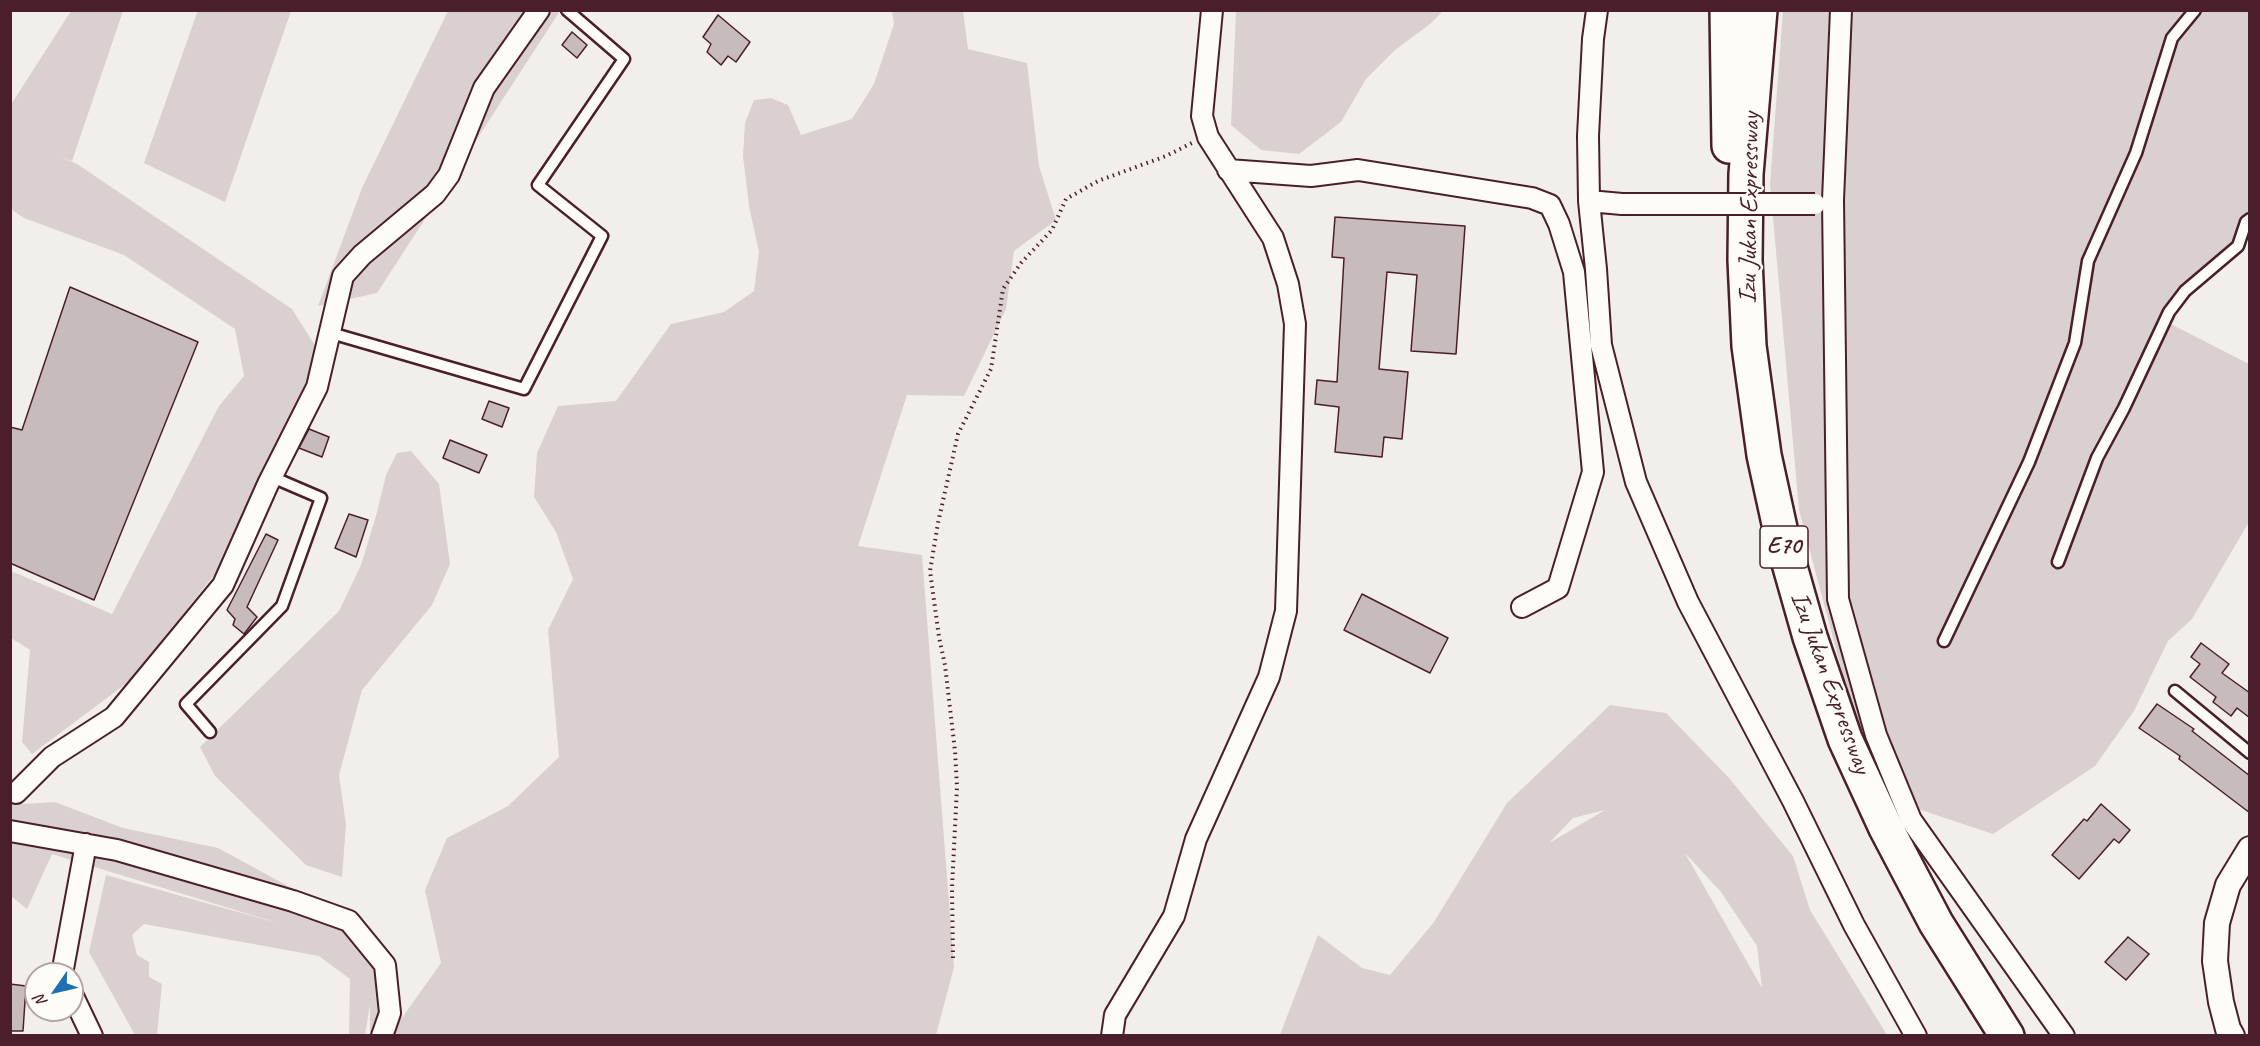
<!DOCTYPE html>
<html>
<head>
<meta charset="utf-8">
<style>
  body { margin:0 }
  #map { position:relative; width:2260px; height:1046px; overflow:hidden; background:#f2efeb; font-family:Caveat,sans-serif }
  canvas { display:block }
  .frame { position:absolute; inset:0; border:12px solid #4a1f2b; pointer-events:none }
  .north { position:absolute; left:24px; top:962px; width:60px; height:60px; box-sizing:border-box; background:#fdfcf7; border:2px solid #b5a4a5; border-radius:50%; rotate:236deg; font-size:16px; font-weight:700; line-height:24px; text-align:center; color:#4a1f2b }
  .north::after { content:''; display:block; margin:auto; width:21px; height:27px; background:#1f6fb2; clip-path:polygon(50% 0,100% 100%,50% 72%,0 100%) }
</style>
</head>
<body>
<div id="map">
<canvas width="2260" height="1046"></canvas>
<div class="frame"></div>
<div class="north">N</div>
</div>
<script>
const ctx = document.querySelector('canvas').getContext('2d');
ctx.lineJoin = 'round';
function paint(path, color) {
  ctx.fillStyle = color;
  ctx.fill(path, 'evenodd');
}
function shape(rows) {
  const path = new Path2D();
  for (const r of rows) {
    path.moveTo(r[0], r[1]);
    for (let i = 2; i < r.length; i += 2) path.lineTo(r[i], r[i + 1]);
  }
  return path;
}
function strokePath(path, color, width, dash) {
  ctx.strokeStyle = color;
  ctx.lineWidth = width;
  ctx.lineCap = dash ? 'butt' : 'round';
  ctx.setLineDash(dash || []);
  ctx.stroke(path);
}
function drawText(font, color, halo, rows, align = 'center') {
  ctx.font = font + ' Caveat,sans-serif';
  ctx.lineWidth = 5;
  ctx.setLineDash([]);
  ctx.textBaseline = 'middle';
  ctx.strokeStyle = halo;
  ctx.fillStyle = color;
  for (const [text, x, y, turn = 0] of rows) {
    ctx.save();
    ctx.translate(x, y);
    ctx.rotate((+turn || 0) * Math.PI / 180);
    ctx.textAlign = isNaN(turn) ? turn : align;
    if (halo) ctx.strokeText(text, 0, 0);
    ctx.fillText(text, 0, 0);
    ctx.restore();
  }
}
paint(shape([
  [198,10,291,11,225,202,144,163],
  [71,11,123,11,72,161,61,157,77,164,292,309,319,352,229,556,131,680,32,754,22,742,30,650,11,638,11,571,112,614,219,406,244,376,235,329,124,255,24,218,11,209,10,106],
  [448,11,560,11,377,293,318,306,362,188],
  [892,11,963,11,968,49,1027,63,1039,166,1056,220,1014,251,1006,309,964,396,907,395,858,546,922,555,954,967,936,1035,389,1036,441,963,425,890,447,838,508,806,559,757,548,630,573,579,556,532,534,497,537,453,558,406,616,401,671,324,724,312,754,291,759,252,749,206,743,156,745,123,754,100,771,98,788,105,801,135,852,119,874,84,894,24],
  [1236,11,1236,10,1443,11,1430,24,1395,50,1366,79,1341,122,1299,154,1261,150,1231,125],
  [1783,11,2249,11,2249,223,2218,263,2161,319,2249,364,2249,522,2192,619,2168,641,2134,711,2095,766,1993,834,1903,804,1857,728,1799,510,1770,184],
  [411,451,439,484,450,564,432,605,362,690,339,775,346,825,342,877,306,865,215,776,200,747,339,611,361,565,376,516,386,475,397,453],
  [1610,705,1666,713,1729,778,1793,856,1810,910,1887,1035,1280,1035,1318,935,1362,968,1390,975,1434,922,1507,803],
  [1605,810,1551,842,1550,842,1573,818],
  [1685,853,1721,892,1757,946,1762,988],
  [55,802,123,828,218,848,347,918,385,961,384,1035,370,1035,370,1005,365,1035,349,1035,350,979,319,956,144,924,132,935,137,955,149,962,149,977,162,984,157,1035,135,1035,89,952,106,875,281,924,52,854,27,909,11,896,10,805]
]), '#d9d0cf');
const building = shape([
  [718,15,750,42,736,62,728,56,721,65,707,52,711,44,703,37,718,15],
  [572,32,587,45,577,58,562,45,572,32],
  [1335,217,1465,226,1456,354,1411,351,1417,275,1387,272,1379,369,1408,372,1402,439,1384,437,1382,457,1335,452,1339,407,1315,404,1317,380,1337,382,1344,258,1332,257,1335,217],
  [70,287,198,342,94,600,10,563,10,427,22,430,70,287],
  [489,401,509,408,502,427,482,419,489,401],
  [309,429,329,437,322,457,299,448,309,429],
  [450,440,487,455,479,473,443,458,450,440],
  [349,514,368,520,356,557,335,548,349,514],
  [266,534,278,540,247,607,257,617,244,634,233,625,235,619,227,610,266,534],
  [1362,594,1448,638,1430,673,1344,630,1362,594],
  [2201,643,2229,664,2222,673,2250,693,2250,718,2237,708,2231,716,2213,702,2216,697,2190,677,2200,664,2191,657,2201,643],
  [2157,704,2194,729,2192,731,2250,776,2250,813,2179,759,2180,756,2139,728,2157,704],
  [2101,804,2130,830,2119,843,2114,839,2079,879,2052,855,2084,819,2087,821,2101,804],
  [2128,937,2149,954,2126,980,2105,962,2128,937],
  [10,984,26,986,23,1031,10,1031,10,984]
]);
paint(building, '#c8bbbb');
strokePath(building, '#4a1f2b', 1.5);
const service = shape([
  [331,333,524,389,602,236,538,185,624,59,567,10],
  [2058,562,2097,458,2124,408,2169,312,2185,291,2238,246,2246,222,2250,219],
  [1944,641,2029,462,2075,343,2088,261,2136,153,2172,38,2195,10],
  [2175,691,2250,753],
  [210,732,186,704,282,606,321,498,272,477]
]);
const minor = shape([
  [1597,10,1593,39,1588,136,1589,201,1596,269,1601,345,1636,482,1688,602,1793,801,1854,925,1916,1036],
  [1841,10,1833,200,1838,599,1876,735,1911,820,2064,1036],
  [1228,170,1311,176,1358,170,1532,198,1550,205,1559,224,1574,272,1593,472,1558,588,1522,607],
  [1589,201,1622,204],
  [16,793,52,757,114,717,223,585,268,484,317,387,343,276,362,255,435,194,449,175,484,88,539,10],
  [10,831,117,850,293,901,349,921,385,965,390,1013,382,1036],
  [62,974,86,844],
  [72,994,92,1036],
  [1112,1036,1115,1015,1174,916,1196,839,1269,677,1286,611,1295,324,1288,284,1273,238,1208,137,1202,116,1212,10]
]);
const tertiary = shape([
  [2232,1036,2228,1029,2221,1002,2215,961,2217,923,2228,885,2250,849]
]);
const motorway = shape([
  [1727,10,1729,146],
  [1760,10,1746,174,1745,260,1749,346,1764,455,1783,542,1810,637,1845,739,1886,828,1936,923,2007,1036]
]);
strokePath(service, '#4a1f2b', 15);
strokePath(minor, '#4a1f2b', 24);
strokePath(tertiary, '#4a1f2b', 28);
strokePath(motorway, '#4a1f2b', 38);
strokePath(shape([
  [953,958,952,888,957,787,955,751,945,665,939,637,930,571,938,523,958,434,991,369,1003,289,1021,263,1052,230,1066,199,1098,181,1166,156,1192,143]
]), '#4a1f2b', 4, [1.5, 4.5]);
strokePath(service, '#fdfcf7', 10);
strokePath(minor, '#fdfcf7', 20);
strokePath(tertiary, '#fdfcf7', 24);
strokePath(motorway, '#fdfcf7', 33);
const minorBridge = shape([
  [1622,204,1815,204]
]);
strokePath(minorBridge, '#4a1f2b', 24, []);
strokePath(minorBridge, '#fdfcf7', 20);
for (const [x, y, w] of [
  [1784,547,48]
]) {
  const box = new Path2D();
  box.roundRect(x - w / 2, y - 21, w, 42, 4.5);
  ctx.fillStyle = '#fdfcf7';
  ctx.fill(box);
  strokePath(box, '#4a1f2b', 1.5);
}
drawText('bold 24px', '#4a1f2b', null, [
  ["E70",1784,547]
]);
drawText('26px', '#4a1f2b', '#fdfcf7', [
  ["Izu Jukan Expressway",1750,208,-89],
  ["Izu Jukan Expressway",1830,683,70]
]);
</script>
</body>
</html>
